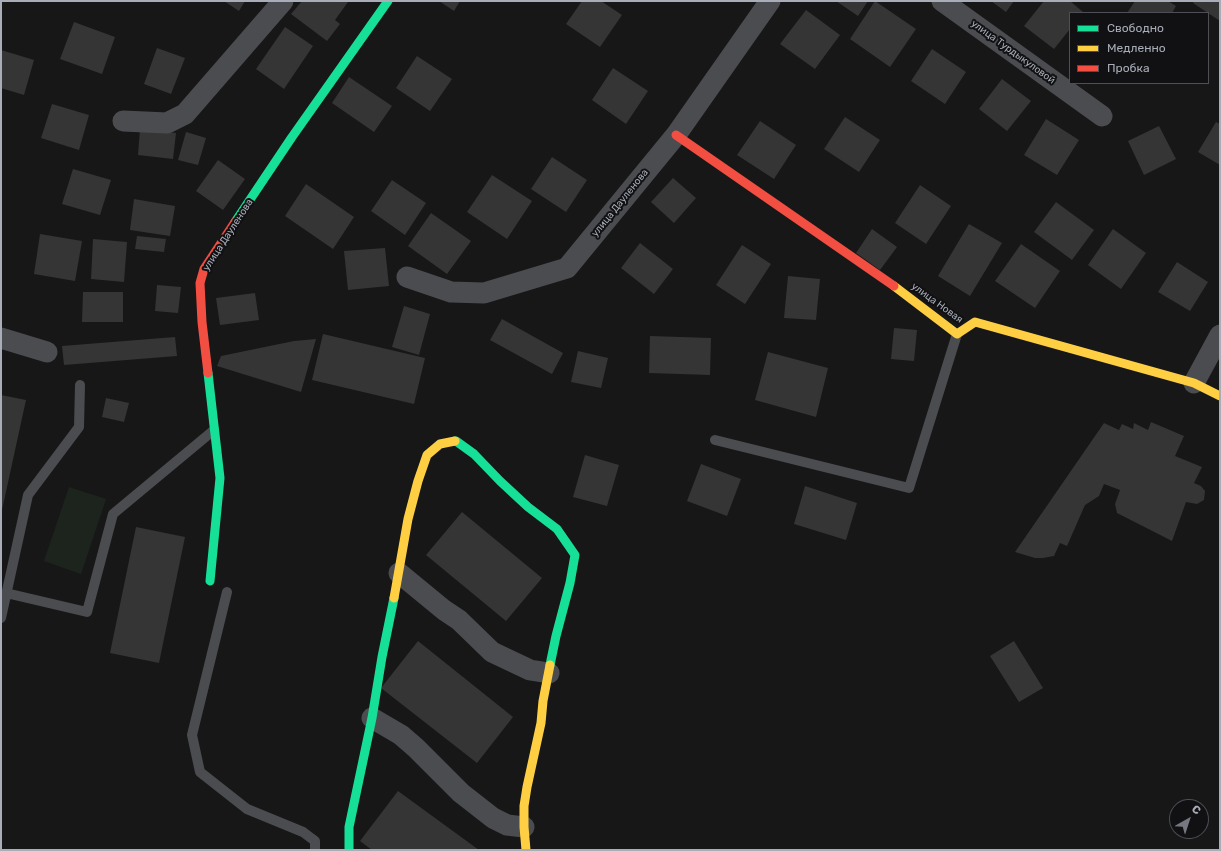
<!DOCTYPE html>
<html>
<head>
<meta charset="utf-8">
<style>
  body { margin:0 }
  #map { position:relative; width:1221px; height:851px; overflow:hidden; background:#171717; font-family:Rubik,sans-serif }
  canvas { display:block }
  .frame { position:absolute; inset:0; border:2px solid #a8adb8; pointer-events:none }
  .legend { position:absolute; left:1069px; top:12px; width:140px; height:72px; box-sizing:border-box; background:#111113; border:1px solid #4d4f55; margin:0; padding:5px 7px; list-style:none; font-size:12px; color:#a8adb8 }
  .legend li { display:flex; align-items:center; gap:8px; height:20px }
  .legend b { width:20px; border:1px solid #4d4f55 }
  .north { position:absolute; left:1169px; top:799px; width:40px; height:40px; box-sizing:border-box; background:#111113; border:1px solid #4d4f55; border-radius:50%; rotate:39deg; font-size:11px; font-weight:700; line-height:16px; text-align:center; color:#a8adb8 }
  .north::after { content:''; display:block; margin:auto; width:14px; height:18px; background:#757880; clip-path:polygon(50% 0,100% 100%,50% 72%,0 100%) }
</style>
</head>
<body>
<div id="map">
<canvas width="1221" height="851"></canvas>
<div class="frame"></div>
<ul class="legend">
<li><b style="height:5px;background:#16e098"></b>Свободно</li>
<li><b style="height:5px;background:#ffcf43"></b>Медленно</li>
<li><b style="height:5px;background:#f24e42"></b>Пробка</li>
</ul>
<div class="north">С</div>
</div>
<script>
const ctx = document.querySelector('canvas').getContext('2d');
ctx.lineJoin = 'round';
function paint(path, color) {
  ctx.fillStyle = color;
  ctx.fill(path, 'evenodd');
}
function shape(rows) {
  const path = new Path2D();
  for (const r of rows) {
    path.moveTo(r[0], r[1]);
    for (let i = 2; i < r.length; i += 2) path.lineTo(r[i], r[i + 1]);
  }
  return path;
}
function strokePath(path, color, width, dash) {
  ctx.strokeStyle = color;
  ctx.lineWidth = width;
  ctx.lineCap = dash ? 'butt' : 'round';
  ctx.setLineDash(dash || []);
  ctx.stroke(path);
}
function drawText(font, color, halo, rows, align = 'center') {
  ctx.font = font + ' Rubik,sans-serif';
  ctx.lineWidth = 4;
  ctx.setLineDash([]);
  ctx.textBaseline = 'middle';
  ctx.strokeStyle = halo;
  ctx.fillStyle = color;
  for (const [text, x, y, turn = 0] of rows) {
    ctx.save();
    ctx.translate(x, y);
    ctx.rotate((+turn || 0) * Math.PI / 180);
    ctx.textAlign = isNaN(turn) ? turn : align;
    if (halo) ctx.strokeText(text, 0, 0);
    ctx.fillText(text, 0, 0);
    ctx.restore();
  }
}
paint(shape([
  [69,487,106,499,81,574,44,561]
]), '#1d241e');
paint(shape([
  [224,1,245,1,239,11],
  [302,1,346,1,348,2,335,20,340,24,327,41,291,14],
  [439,1,460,1,454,11],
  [582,1,601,1,622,15,600,47,566,24],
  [836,1,868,1,858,16],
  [875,1,916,29,890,67,850,39],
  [991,1,1014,1,1006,12],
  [1044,1,1070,1,1083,12,1082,13,1070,13,1070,29,1054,49,1024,26],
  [1135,1,1168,1,1176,6,1172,13,1127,13],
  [1194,1,1220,1,1220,21,1193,3],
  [806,10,840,35,815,69,780,44],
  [74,22,115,37,102,74,60,59],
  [285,27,313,46,284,89,256,69],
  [157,48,185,58,171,94,144,84],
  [932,49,966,72,945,104,911,81],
  [1,50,34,60,24,95,1,88],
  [417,56,452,79,430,111,396,88],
  [613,68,648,91,626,124,592,100],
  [349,77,392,106,374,132,332,103],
  [1002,79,1031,101,1007,131,979,109],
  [52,104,89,115,79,150,41,138],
  [845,117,880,140,859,172,824,149],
  [1046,119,1079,140,1057,175,1024,155],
  [760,121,796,145,774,179,737,155],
  [1216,122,1220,124,1220,165,1198,152],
  [1159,126,1176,159,1144,175,1128,141],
  [140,129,176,133,173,159,138,155],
  [186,132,206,138,198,165,178,160],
  [552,157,587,180,566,212,531,189],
  [218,160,245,179,223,210,196,191],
  [73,169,111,180,100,215,62,204],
  [492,175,532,201,507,239,467,212],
  [673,178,696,198,674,223,651,202],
  [392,180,426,203,405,235,371,211],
  [306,184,354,217,333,249,285,216],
  [920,185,951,206,926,244,895,223],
  [134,199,175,206,170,236,130,230],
  [1056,202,1094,230,1072,260,1034,232],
  [431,213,471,241,447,274,408,246],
  [969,224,1002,243,970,296,938,276],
  [872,229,897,247,880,270,856,253],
  [1113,229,1146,253,1121,289,1088,265],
  [40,234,82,241,75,281,34,274],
  [137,236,166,239,164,252,135,249],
  [93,239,127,242,124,282,91,279],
  [640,243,673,269,654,294,621,268],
  [1021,244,1060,271,1035,308,995,281],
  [742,245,771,264,745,304,716,285],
  [385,248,389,286,348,290,344,251],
  [1177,262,1208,282,1190,311,1158,292],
  [788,276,820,279,816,320,784,318],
  [157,285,181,287,178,313,155,311],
  [83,292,123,292,123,322,82,322],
  [255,293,259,320,220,325,216,298],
  [404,306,430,314,419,355,392,347],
  [502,319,563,353,552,374,490,340],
  [894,328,917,330,914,361,891,359],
  [323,334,425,358,414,404,312,380],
  [650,336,711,338,710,375,649,373],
  [175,337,177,356,64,365,62,346],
  [316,339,301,392,217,366,221,356,294,341],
  [578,351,608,358,601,388,571,382],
  [768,352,828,368,816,417,755,400],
  [1,395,26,400,2,510,1,510],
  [106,398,129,403,124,422,102,417],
  [1151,422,1184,436,1175,456,1202,467,1194,483,1201,486,1205,491,1204,500,1197,504,1186,502,1172,541,1117,513,1115,504,1120,490,1104,484,1099,496,1085,505,1067,546,1060,543,1054,556,1043,558,1035,558,1015,552,1104,423,1119,430,1122,424,1133,429,1134,423,1148,430],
  [585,455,619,465,607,506,573,497],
  [701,464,741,479,727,516,687,501],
  [805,486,857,503,846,540,794,524],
  [462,512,542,578,506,621,426,555],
  [136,527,185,537,159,663,110,653],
  [418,641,513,717,477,763,381,688],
  [1014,641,1043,688,1019,702,990,656],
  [398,791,479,850,372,850,360,841]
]), '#353536');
strokePath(shape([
  [715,440,909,488,957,334],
  [227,592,192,735,200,772,247,809,303,832,315,841,315,850],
  [6,593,87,612,113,514,214,430],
  [1,618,28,495,79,427,80,385]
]), '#4b4c50', 10);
strokePath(shape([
  [942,1,1102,116],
  [123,121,167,123,185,114,283,1],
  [407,277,451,292,484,293,567,268,676,135,770,1],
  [1,338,47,352],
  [1194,383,1220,335],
  [399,573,444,610,459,620,492,652,530,670,549,673],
  [372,718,401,735,416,748,461,793,493,818,507,825,524,827]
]), '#4b4c50', 21);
strokePath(shape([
  [235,222,292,137,388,1],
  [208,373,220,478,210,581],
  [455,441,456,441,474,454,500,481,528,507,557,529,575,555,570,583,556,636,550,665],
  [349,850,349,827,372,718,382,657,394,598]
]), '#16e098', 9);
strokePath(shape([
  [894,286,957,334,975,322,1194,383,1220,396],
  [394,598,408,519,418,481,427,455,440,444,455,441],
  [526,850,524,827,524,806,527,787,541,723,543,701,550,665]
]), '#ffcf43', 9);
strokePath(shape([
  [676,135,894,286],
  [208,373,202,322,200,283,204,269,235,222]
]), '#f24e42', 9);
drawText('10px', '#a8adb8', '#111113', [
  ["улица Турдыкуловой",1013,52,36],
  ["улица Дауленова",620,203,-51],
  ["улица Дауленова",228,235,-57],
  ["улица Новая",937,303,36]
]);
</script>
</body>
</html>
